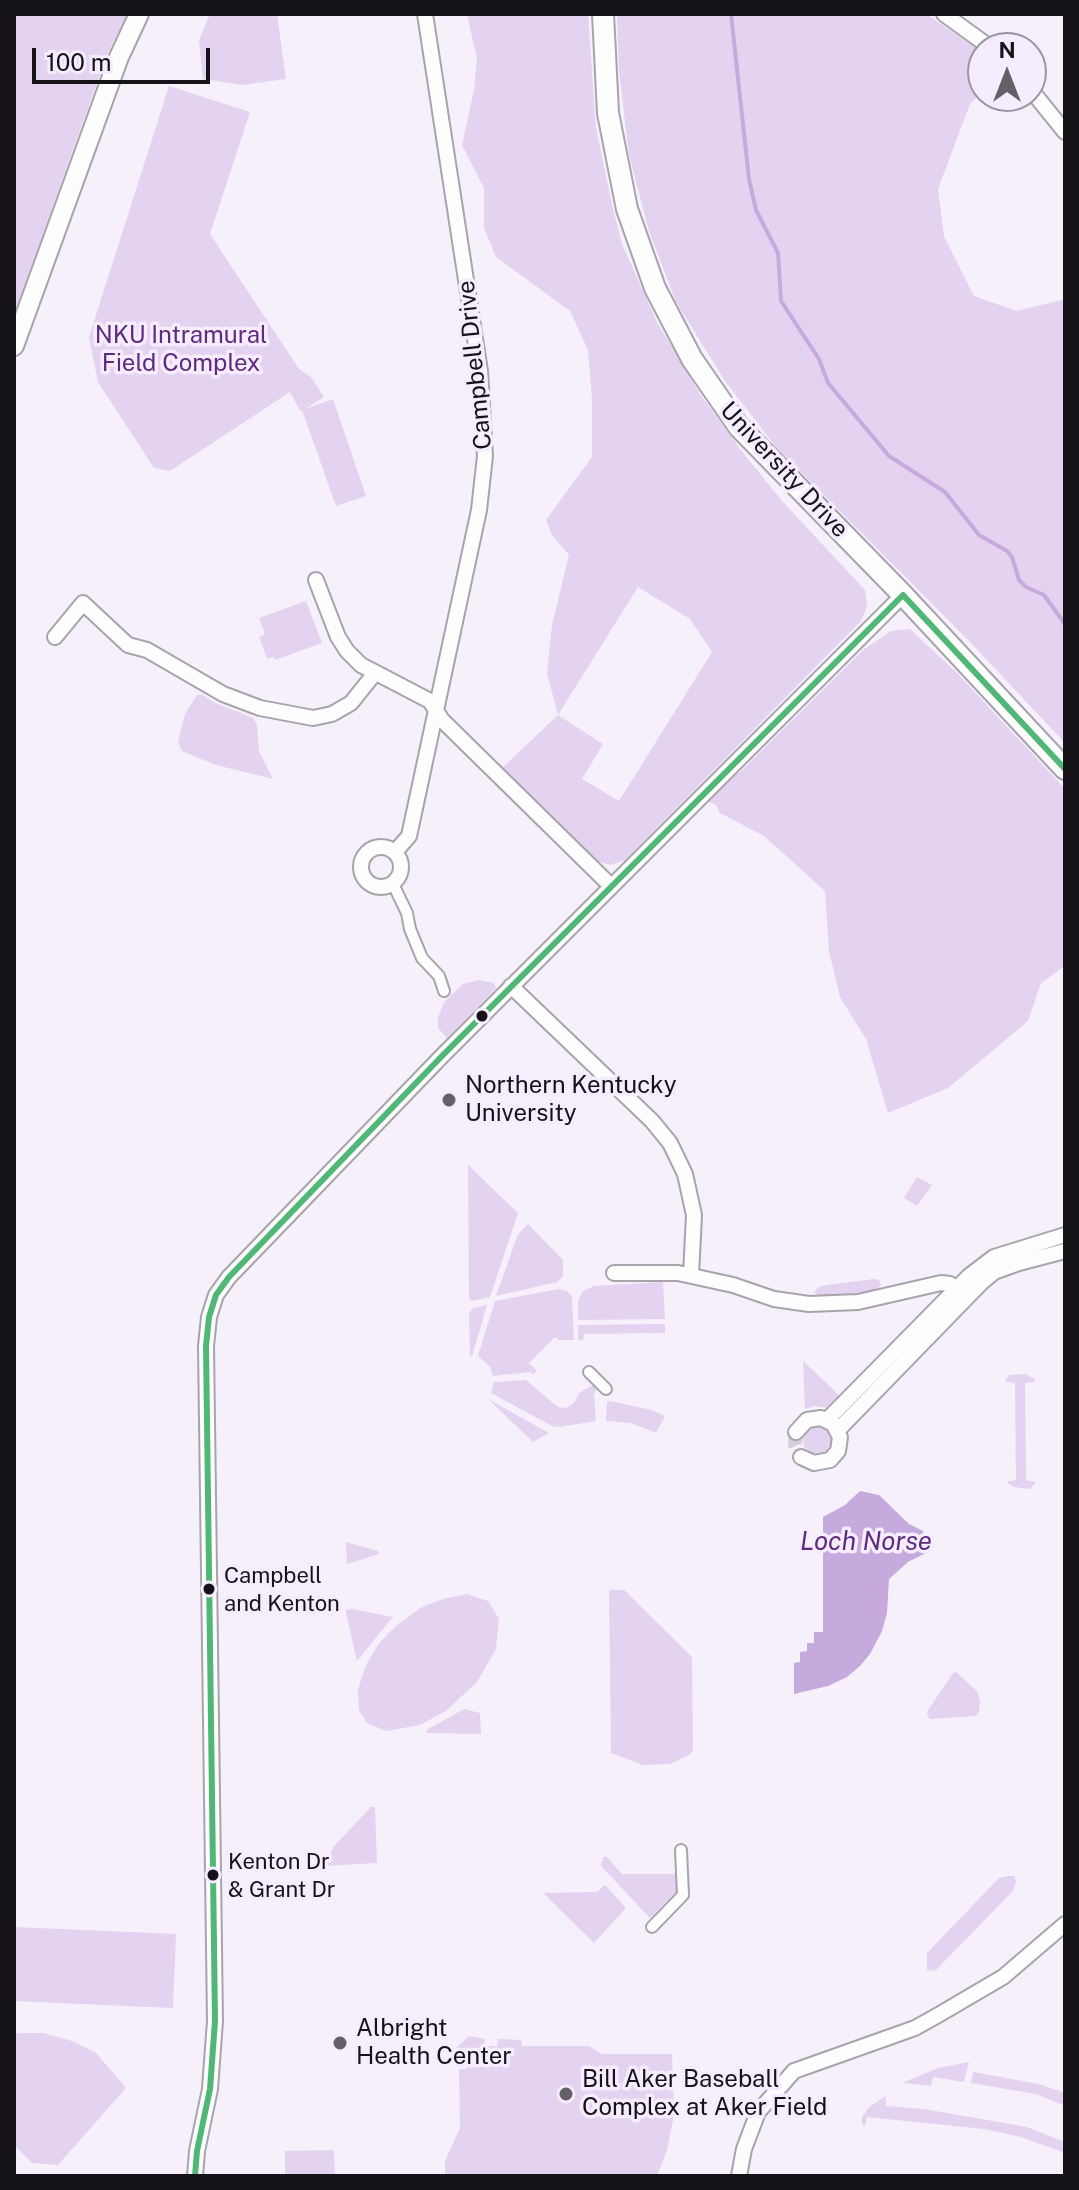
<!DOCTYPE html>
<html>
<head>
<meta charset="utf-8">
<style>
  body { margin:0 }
  #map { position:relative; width:1079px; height:2190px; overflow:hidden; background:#f5f0f9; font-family:"Public Sans",sans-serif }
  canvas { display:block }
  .frame { position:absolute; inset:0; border:16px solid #151218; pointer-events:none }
  .north { position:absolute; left:967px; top:32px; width:80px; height:80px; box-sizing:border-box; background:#f5ecfd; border:2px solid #9b95a1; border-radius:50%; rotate:0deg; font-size:22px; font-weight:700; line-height:32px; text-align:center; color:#151218 }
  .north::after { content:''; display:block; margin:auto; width:28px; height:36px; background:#636067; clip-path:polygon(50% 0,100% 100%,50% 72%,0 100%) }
  .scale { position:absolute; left:32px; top:48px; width:178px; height:36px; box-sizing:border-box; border:4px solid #151218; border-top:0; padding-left:10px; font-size:24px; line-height:28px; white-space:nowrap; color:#151218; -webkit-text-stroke:6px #f5ecfd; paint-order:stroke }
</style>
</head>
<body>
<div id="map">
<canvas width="1079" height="2190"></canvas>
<div class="frame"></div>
<div class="north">N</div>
<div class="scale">100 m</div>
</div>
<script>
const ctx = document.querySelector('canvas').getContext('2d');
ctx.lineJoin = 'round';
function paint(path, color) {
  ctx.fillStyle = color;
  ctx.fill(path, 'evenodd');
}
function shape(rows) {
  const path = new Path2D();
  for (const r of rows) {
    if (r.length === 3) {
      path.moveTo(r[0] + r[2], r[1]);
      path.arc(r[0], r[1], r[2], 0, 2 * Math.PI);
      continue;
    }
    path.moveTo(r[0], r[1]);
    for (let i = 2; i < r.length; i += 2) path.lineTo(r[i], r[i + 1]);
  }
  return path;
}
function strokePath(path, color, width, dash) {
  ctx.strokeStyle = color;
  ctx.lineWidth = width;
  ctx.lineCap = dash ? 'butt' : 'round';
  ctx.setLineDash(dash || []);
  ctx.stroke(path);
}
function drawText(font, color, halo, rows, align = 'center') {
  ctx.font = font + ' "Public Sans",sans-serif';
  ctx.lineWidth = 7;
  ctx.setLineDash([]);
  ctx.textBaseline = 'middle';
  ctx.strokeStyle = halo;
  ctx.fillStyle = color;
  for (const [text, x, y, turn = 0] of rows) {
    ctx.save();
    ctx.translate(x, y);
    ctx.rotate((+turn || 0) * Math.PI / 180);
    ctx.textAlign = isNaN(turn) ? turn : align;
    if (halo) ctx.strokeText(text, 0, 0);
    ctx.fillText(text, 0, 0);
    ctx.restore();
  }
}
paint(shape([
  [14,14,127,14,107,55,14,314],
  [210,14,277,14,286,79,242,85,203,79,199,40],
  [467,14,588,14,596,128,613,209,622,244,657,322,700,394,740,449,783,502,865,590,867,607,861,621,625,860,610,865,594,860,502,768,558,715,547,673,552,625,569,555,552,535,546,520,592,457,592,400,588,350,570,311,496,257,484,228,484,188,462,145,474,90,477,59],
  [638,587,690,619,712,652,619,801,582,779,603,744,558,715],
  [617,14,926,14,983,53,983,91,970,104,938,189,944,236,974,296,1017,311,1065,299,1065,743,971,643,776,447,725,381,676,302,649,231,629,155,619,71],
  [169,86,250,112,210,234,299,369,311,377,324,397,305,409,333,399,366,496,336,506,302,410,300,411,290,392,170,471,154,468,98,382,89,337],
  [306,601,322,643,275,660,273,657,267,659,259,637,265,634,259,618],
  [910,629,958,674,1065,789,1065,966,1041,983,1028,1021,948,1088,888,1113,866,1039,840,997,829,951,825,891,764,836,720,813,716,805,705,800,717,787,740,772,863,650,891,631],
  [197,695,203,695,215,703,253,718,257,725,259,751,273,779,216,765,182,751,178,742,185,714],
  [479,980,494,983,496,988,447,1038,438,1028,438,1018,444,1002,463,984],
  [468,1165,518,1213,490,1297,472,1301,469,1299],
  [917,1177,932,1185,917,1206,904,1198],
  [528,1224,563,1260,563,1277,557,1282,496,1296,518,1234],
  [874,1279,879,1280,881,1285,876,1290,837,1296,819,1296,814,1292,819,1287,827,1285],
  [663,1282,665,1319,578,1320,578,1300,583,1291,594,1286],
  [559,1289,567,1291,572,1297,574,1340,558,1340,555,1337,529,1363,537,1371,533,1374,530,1372,493,1376,490,1367,478,1356,495,1301],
  [487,1305,472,1356,470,1356,469,1314,473,1308],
  [665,1324,665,1333,584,1334,583,1340,578,1340,578,1325],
  [803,1361,840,1396,829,1408,814,1406,805,1409],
  [1025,1374,1035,1379,1034,1382,1025,1383,1026,1480,1036,1482,1030,1489,1014,1487,1006,1482,1016,1480,1015,1383,1005,1381,1009,1375],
  [526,1380,558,1407,566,1408,574,1403,579,1393,595,1384,598,1387,594,1394,596,1421,560,1427,552,1426,491,1393,494,1382],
  [488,1399,549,1433,533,1442],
  [610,1401,652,1410,665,1416,656,1433,631,1423,606,1421,607,1402],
  [817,1426,830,1432,832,1441,825,1453,816,1455,804,1447,803,1438,808,1429],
  [346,1542,378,1551,379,1554,347,1564],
  [609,1590,624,1590,692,1657,693,1749,691,1754,670,1764,643,1765,611,1753],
  [467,1594,488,1601,499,1619,496,1649,477,1682,446,1711,420,1725,386,1731,367,1723,359,1710,358,1689,366,1665,380,1642,397,1625,422,1607,443,1599],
  [352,1609,393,1617,357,1661,346,1613,346,1610],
  [956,1672,977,1691,980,1701,979,1711,976,1716,930,1719,927,1715,928,1710,953,1673],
  [464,1709,480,1713,481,1734,426,1733,428,1729],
  [371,1807,375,1807,377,1863,324,1866,334,1846],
  [603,1857,607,1857,622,1874,677,1874,678,1890,650,1918,601,1866],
  [1008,1876,1014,1876,1016,1881,1013,1891,936,1970,927,1971,927,1953,999,1878],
  [605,1885,626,1908,594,1943,543,1893,597,1892],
  [14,1927,176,1934,173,2008,14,2001],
  [18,2033,43,2033,72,2041,96,2053,126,2088,58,2165,32,2163,14,2145,14,2035],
  [469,2036,485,2039,484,2046,497,2046,498,2039,521,2040,522,2046,589,2046,602,2054,672,2054,674,2115,667,2150,657,2176,445,2176,445,2161,460,2128,459,2069,466,2069,466,2064,463,2063,463,2056,459,2058,456,2048],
  [969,2062,964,2082,933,2077,931,2086,902,2083,938,2068],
  [973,2072,1039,2084,1065,2093,1065,2106,1036,2094,971,2083],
  [886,2096,886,2106,924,2109,1027,2127,1065,2142,1065,2153,1021,2137,984,2129,867,2117,865,2126,862,2124,862,2117,869,2107],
  [334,2150,335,2176,285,2176,285,2151]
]), '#e3d3f0');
paint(shape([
  [860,1491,879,1495,909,1524,923,1531,930,1551,908,1562,889,1579,887,1613,882,1631,870,1654,860,1666,847,1677,828,1686,794,1694,794,1663,800,1662,800,1652,807,1651,807,1643,814,1643,814,1632,823,1632,823,1517,845,1505]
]), '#c6a9dd');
strokePath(shape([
  [731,14,749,179,756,210,778,253,781,301,819,359,828,383,889,456,945,492,979,535,1007,551,1012,557,1019,580,1026,587,1044,595,1065,624]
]), '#c6a9dd', 4);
strokePath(shape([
  [796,1432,795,1444,801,1457]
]), '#d3cfd7', 14, [14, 7]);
const pedestrian = shape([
  [393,884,407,913,410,929,422,958,439,976,444,991],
  [589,1372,606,1389],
  [652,1927,683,1895,681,1850]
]);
const minor = shape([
  [944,14,991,48],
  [1031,90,1065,132],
  [316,580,338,637,347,651,361,665,430,701,442,720,611,886],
  [55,637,83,603,128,645,147,650,223,694,260,708,313,718,332,714,351,703,375,673],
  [381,867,20],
  [395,852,409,836,479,510,485,456,480,371,425,14],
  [511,986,652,1121,670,1143,685,1174,694,1215,691,1275],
  [614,1273,678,1273,733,1285,774,1299,809,1304,858,1302,941,1283,950,1284,964,1299],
  [827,1420,969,1276,994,1257,1065,1235],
  [838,1430,982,1282,994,1272,1019,1263,1065,1251],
  [796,1432,807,1420,821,1418,833,1424,840,1437,838,1451,830,1460,814,1463,801,1457],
  [195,2176,197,2151,210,2089,215,2021,206,1346,209,1317,216,1295,229,1277,442,1056,903,595],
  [739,2176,744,2149,758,2112,794,2071,915,2028,940,2014,1003,1977,1065,1924]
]);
const tertiary = shape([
  [14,346,119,57,139,14]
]);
const secondary = shape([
  [603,14,608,113,627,209,655,288,692,359,739,427,903,595,1065,769]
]);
strokePath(pedestrian, '#a8a4ab', 14);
strokePath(minor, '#a8a4ab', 18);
strokePath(tertiary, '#a8a4ab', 22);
strokePath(secondary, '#a8a4ab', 24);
strokePath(pedestrian, '#fefdfe', 10);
strokePath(minor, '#fefdfe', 14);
strokePath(tertiary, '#fefdfe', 18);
strokePath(secondary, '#fefdfe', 20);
strokePath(shape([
  [195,2176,197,2151,210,2089,215,2021,206,1346,209,1317,216,1295,229,1277,442,1056,903,595,1065,769]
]), '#51b776', 6);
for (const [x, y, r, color] of [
  [482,1016,7,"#151218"],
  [449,1100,8,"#636067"],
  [209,1589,7,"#151218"],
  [213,1875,7,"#151218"],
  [340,2043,8,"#636067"],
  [566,2094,8,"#636067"]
]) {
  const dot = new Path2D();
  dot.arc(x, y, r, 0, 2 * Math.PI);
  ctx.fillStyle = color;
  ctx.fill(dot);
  strokePath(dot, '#f5ecfd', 3);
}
drawText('22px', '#151218', '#f5ecfd', [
  ["Campbell",224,1576],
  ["and Kenton",224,1604],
  ["Kenton Dr",228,1862],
  ["& Grant Dr",228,1890]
], 'left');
drawText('24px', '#5f2b7f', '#f5ecfd', [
  ["NKU Intramural",181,336],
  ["Field Complex",181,364]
]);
drawText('24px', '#151218', '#f5ecfd', [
  ["Campbell Drive",475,365,-96],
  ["University Drive",784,470,47]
]);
drawText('24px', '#151218', '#f5ecfd', [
  ["Northern Kentucky",465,1086],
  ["University",465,1114],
  ["Albright",356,2029],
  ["Health Center",356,2057],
  ["Bill Aker Baseball",582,2080],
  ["Complex at Aker Field",582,2108]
], 'left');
drawText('italic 26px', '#5e2b7f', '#f5ecfd', [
  ["Loch Norse",866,1542]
]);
</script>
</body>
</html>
